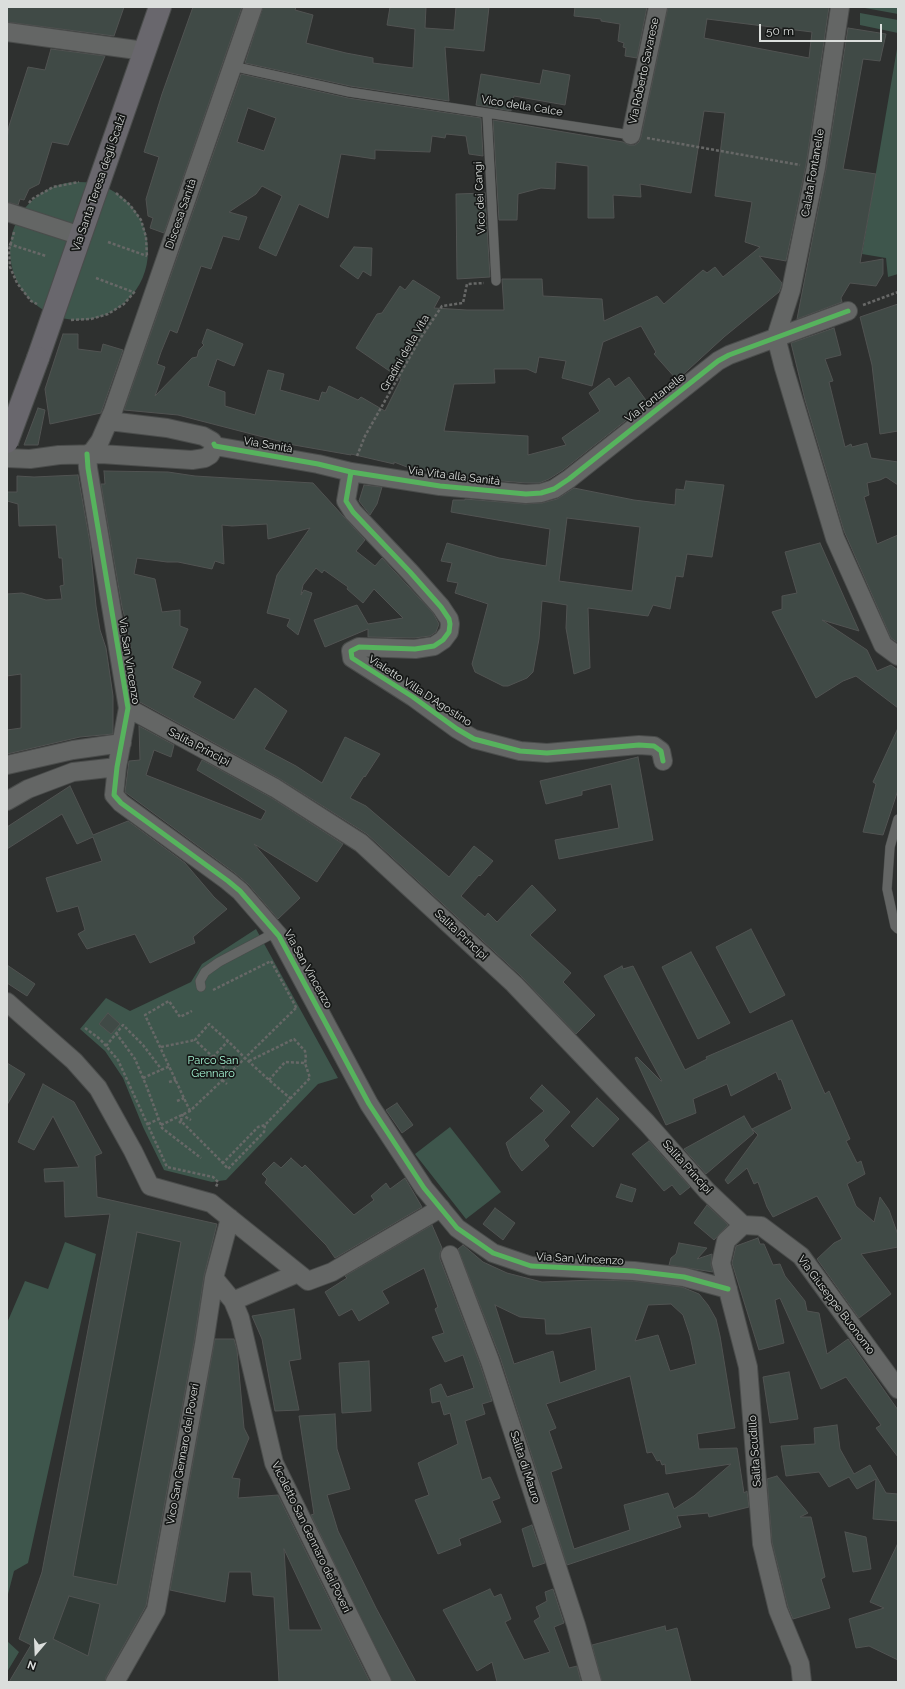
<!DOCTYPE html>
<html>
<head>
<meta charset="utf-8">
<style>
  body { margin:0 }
  #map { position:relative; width:905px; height:1689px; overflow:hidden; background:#2e302f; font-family:Raleway,sans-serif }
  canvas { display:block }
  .frame { position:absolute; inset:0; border:8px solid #dbdedc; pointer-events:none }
  .north { position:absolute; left:16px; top:1633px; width:40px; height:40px; -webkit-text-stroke:3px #161817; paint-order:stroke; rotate:199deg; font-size:11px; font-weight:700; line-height:16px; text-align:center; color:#dbdedc }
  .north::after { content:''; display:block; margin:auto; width:14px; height:18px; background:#dbdedc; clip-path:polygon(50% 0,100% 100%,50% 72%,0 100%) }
  .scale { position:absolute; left:759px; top:24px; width:123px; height:18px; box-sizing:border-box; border:2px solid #dbdedc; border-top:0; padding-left:5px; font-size:12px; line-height:14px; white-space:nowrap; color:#dbdedc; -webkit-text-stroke:3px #161817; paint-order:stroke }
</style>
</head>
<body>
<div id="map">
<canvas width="905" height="1689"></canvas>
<div class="frame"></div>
<div class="north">N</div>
<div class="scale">50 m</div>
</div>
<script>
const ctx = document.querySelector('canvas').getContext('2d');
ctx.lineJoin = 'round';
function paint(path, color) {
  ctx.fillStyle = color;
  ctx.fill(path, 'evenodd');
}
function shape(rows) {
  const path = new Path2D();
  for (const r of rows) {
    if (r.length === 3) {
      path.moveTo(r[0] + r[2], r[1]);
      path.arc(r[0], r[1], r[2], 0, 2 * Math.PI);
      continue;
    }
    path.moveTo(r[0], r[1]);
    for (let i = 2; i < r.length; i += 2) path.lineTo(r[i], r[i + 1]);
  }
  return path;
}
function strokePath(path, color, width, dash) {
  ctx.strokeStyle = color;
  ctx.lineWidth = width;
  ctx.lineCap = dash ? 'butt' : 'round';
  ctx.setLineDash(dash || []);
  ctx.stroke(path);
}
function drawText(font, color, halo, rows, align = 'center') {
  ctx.font = font + ' Raleway,sans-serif';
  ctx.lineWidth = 3.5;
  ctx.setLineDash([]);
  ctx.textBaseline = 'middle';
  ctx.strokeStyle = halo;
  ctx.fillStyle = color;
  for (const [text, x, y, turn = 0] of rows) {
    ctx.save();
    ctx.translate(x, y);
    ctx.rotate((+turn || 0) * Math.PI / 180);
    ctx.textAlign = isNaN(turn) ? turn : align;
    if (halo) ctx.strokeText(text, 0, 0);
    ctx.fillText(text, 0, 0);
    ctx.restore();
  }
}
paint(shape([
  [113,1200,217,1224,147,1605,107,1682,9,1682,31,1645,19,1639,42,1572]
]), '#313a36');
paint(shape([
  [866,7,898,7,898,14,865,8],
  [860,13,898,20,898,33,860,25],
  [898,43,898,274,888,277,886,258,862,254],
  [79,251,69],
  [256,929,338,1078,318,1084,226,1180,212,1182,164,1170,143,1127,123,1078,105,1051,80,1029,106,998,130,1011,191,982,202,964],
  [450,1127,501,1192,466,1219,415,1154],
  [65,1242,96,1254,28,1563,14,1571,7,1598,7,1323,25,1281,48,1289],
  [7,1641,19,1652,7,1672]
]), '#3e564c');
const building = shape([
  [7,7,124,7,114,36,7,22,7,7],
  [193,7,242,7,164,233,150,228,153,218,148,216,146,199,159,157,144,152,162,94,193,7],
  [263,7,296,7,295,10,313,15,306,43,346,53,373,58,373,63,413,68,415,29,387,25,390,7,426,7,425,28,454,30,456,7,489,7,484,51,445,47,449,101,350,86,245,63,263,7],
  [575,7,647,7,637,58,625,56,626,48,623,47,624,43,618,41,620,24,601,21,601,19,574,16,575,7],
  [668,7,829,7,806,165,786,261,759,256,782,283,781,287,779,292,724,337,677,380,654,354,656,352,641,326,603,342,592,386,562,378,566,361,539,357,536,373,527,369,494,369,495,383,454,384,444,431,528,436,528,455,566,445,562,438,600,411,589,393,609,378,615,387,629,377,648,403,563,470,549,479,539,483,526,483,467,478,407,467,394,462,394,464,351,454,351,455,294,445,178,415,124,410,241,74,348,98,481,118,483,156,469,154,466,136,446,134,445,138,432,136,430,152,375,150,375,159,341,154,328,218,299,204,276,256,259,248,282,196,262,186,256,194,229,212,247,217,239,240,223,236,211,269,201,266,177,333,170,330,161,352,157,364,165,367,155,396,192,358,197,357,199,350,204,345,202,343,207,329,243,344,234,366,217,359,208,386,225,392,225,406,255,415,268,370,284,374,280,390,319,401,322,392,326,393,329,386,358,400,361,397,385,411,401,379,356,348,377,314,382,313,400,286,405,290,413,280,440,297,434,308,467,310,504,310,502,279,542,279,543,296,602,299,604,321,657,296,664,304,703,270,707,273,715,267,723,277,760,247,745,242,752,202,715,196,725,113,704,111,691,193,640,184,641,197,613,195,614,218,588,218,588,166,556,162,555,189,541,188,518,194,517,220,499,220,493,120,623,142,629,145,635,145,639,142,641,137,668,7],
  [707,19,812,32,809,58,704,38,707,19],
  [248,108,276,118,264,151,237,142,248,108],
  [848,28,886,34,880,61,863,59,843,169,876,174,860,263,883,259,883,274,876,286,850,283,841,298,842,302,797,319,826,169,848,28],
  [51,49,105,56,68,145,52,142,39,184,29,189,24,200,20,199,18,205,7,202,7,139,9,126,28,67,45,70,51,49],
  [543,70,570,75,565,105,514,96,511,111,476,105,481,74,540,84,543,70],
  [485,193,490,277,457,279,456,194,485,193],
  [354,247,372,248,371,276,363,271,358,279,340,266,354,247],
  [898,304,898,431,880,434,872,365,860,317,898,304],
  [834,328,841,355,825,359,833,381,829,382,845,447,851,444,852,447,867,443,871,458,898,462,898,485,886,477,880,480,867,483,869,495,864,497,877,544,898,535,898,643,891,638,844,531,805,400,791,343,834,328],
  [63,334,78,334,78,349,101,352,103,344,123,350,101,413,50,424,45,389,63,334],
  [38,408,45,410,38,445,24,445,38,408],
  [104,471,168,472,195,476,313,483,365,540,356,551,375,566,382,558,433,613,439,624,436,632,430,636,414,638,368,637,368,629,325,647,314,620,357,605,368,624,403,618,374,589,363,603,347,589,348,587,324,570,322,573,316,568,303,585,301,595,304,590,312,593,298,635,287,626,290,619,267,613,277,575,310,528,268,539,267,524,232,526,222,525,224,564,215,561,212,569,178,562,167,562,137,558,134,574,155,579,162,612,180,610,180,626,188,629,172,668,201,682,193,697,234,720,255,688,287,711,264,749,296,766,322,783,345,737,380,754,365,777,364,776,350,798,366,806,449,877,474,846,493,861,480,876,479,875,461,896,485,917,488,913,497,922,532,885,556,910,530,935,571,973,563,982,595,1015,576,1034,521,976,367,834,280,779,138,701,134,667,128,630,122,607,101,484,105,484,104,471],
  [78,475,90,543,96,606,100,630,106,648,113,696,113,734,80,737,7,754,7,730,21,728,21,674,7,676,7,594,22,593,46,600,62,599,60,586,64,585,62,558,59,558,56,525,19,526,18,504,7,501,7,492,17,492,17,476,34,477,78,475],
  [686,481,724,485,712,557,687,554,683,577,676,576,670,609,653,605,648,616,588,608,590,668,574,674,566,628,567,605,542,601,539,639,533,672,527,678,508,686,503,686,475,672,472,664,488,604,455,593,458,583,447,581,452,563,441,561,447,543,499,558,546,566,550,529,451,512,453,500,465,500,465,499,525,504,542,503,557,499,574,488,634,500,675,505,676,489,684,490,686,481],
  [567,518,640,527,632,591,559,581,567,518],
  [364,485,382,487,377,504,370,515,359,501,364,485],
  [820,543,859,631,822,620,867,650,877,671,891,665,898,670,898,708,856,676,843,681,816,698,772,612,782,609,782,596,797,593,785,552,820,543],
  [139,726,174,745,171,757,154,750,146,775,261,820,266,811,197,770,202,760,270,797,343,844,317,882,254,844,300,898,278,919,248,884,235,873,125,792,129,761,140,760,139,726],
  [898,728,898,790,883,835,863,832,876,784,873,782,898,728],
  [638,757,653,840,559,859,555,840,619,828,611,784,582,791,582,795,546,804,540,781,638,757],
  [70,786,93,835,128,821,185,863,214,897,227,909,193,937,195,943,150,963,135,934,87,949,78,934,85,930,78,906,57,912,46,878,102,861,93,837,77,844,62,814,7,849,7,827,70,786],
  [751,929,785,995,750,1013,716,947,751,929],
  [691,952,730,1023,698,1039,662,967,691,952],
  [7,965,35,984,27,996,7,983,7,965],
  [622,966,623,969,633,966,685,1070,707,1059,706,1057,792,1020,825,1094,829,1091,850,1139,846,1141,857,1163,861,1161,865,1174,847,1184,856,1206,874,1222,880,1197,889,1210,898,1235,898,1247,861,1254,891,1294,859,1318,817,1259,834,1243,842,1239,817,1196,773,1217,767,1207,758,1182,754,1184,747,1168,728,1184,725,1180,758,1135,752,1129,792,1109,781,1079,779,1080,776,1072,731,1096,727,1084,693,1099,696,1113,666,1125,635,1058,637,1057,661,1081,662,1081,604,976,622,966],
  [108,1013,120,1024,111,1034,99,1024,108,1013],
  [7,1063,25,1074,7,1105,7,1063],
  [43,1084,74,1102,102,1153,95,1156,97,1197,217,1224,204,1276,194,1342,146,1606,106,1677,105,1682,9,1682,31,1645,19,1639,42,1572,110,1214,65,1217,64,1181,45,1182,44,1169,79,1167,53,1116,34,1150,18,1142,43,1084],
  [137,1232,181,1242,117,1585,73,1576,137,1232],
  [69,1596,100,1604,88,1656,53,1639,69,1596],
  [542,1085,570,1112,544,1140,549,1146,522,1171,511,1157,506,1143,544,1111,530,1098,542,1085],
  [597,1098,619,1119,593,1147,571,1126,597,1098],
  [397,1103,413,1125,402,1133,386,1110,397,1103],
  [744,1116,754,1133,706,1174,684,1149,744,1116],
  [649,1141,690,1187,680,1195,672,1185,664,1191,632,1154,649,1141],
  [291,1158,302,1168,305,1165,354,1215,374,1200,371,1196,386,1183,390,1189,405,1178,422,1207,335,1258,326,1245,265,1183,267,1179,262,1174,274,1162,281,1168,291,1158],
  [621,1184,636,1189,632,1202,616,1197,621,1184],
  [707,1205,728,1225,714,1240,694,1223,707,1205],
  [495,1208,515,1223,503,1240,483,1224,495,1208],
  [432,1225,442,1248,440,1253,440,1259,480,1364,492,1401,482,1404,485,1414,465,1421,482,1480,490,1477,500,1498,492,1501,501,1522,459,1539,461,1545,438,1554,415,1500,429,1495,418,1463,458,1444,450,1413,444,1415,440,1401,432,1403,430,1389,441,1384,447,1397,474,1388,463,1355,445,1362,432,1337,444,1333,435,1309,438,1307,424,1268,382,1291,389,1303,359,1321,352,1309,339,1316,325,1292,347,1278,345,1276,432,1225],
  [758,1238,760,1244,764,1244,773,1265,780,1264,785,1276,805,1301,807,1311,819,1313,827,1354,848,1339,898,1410,898,1457,876,1428,881,1425,846,1377,821,1389,780,1298,775,1300,784,1343,759,1350,732,1263,736,1246,758,1238],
  [679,1243,707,1248,697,1259,712,1254,711,1265,713,1272,669,1265,671,1258,676,1254,679,1243],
  [463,1245,483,1262,507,1273,542,1282,594,1280,633,1281,682,1287,699,1294,708,1305,716,1319,720,1336,735,1428,697,1434,699,1449,737,1448,744,1493,747,1491,749,1507,709,1517,708,1513,677,1516,681,1527,567,1565,500,1357,458,1249,463,1245],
  [671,1304,683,1315,690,1336,696,1364,670,1371,658,1335,635,1341,648,1305,671,1304],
  [495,1305,520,1317,545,1319,546,1334,560,1334,591,1327,596,1370,560,1383,553,1351,514,1364,495,1305],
  [630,1376,647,1453,652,1452,657,1461,660,1460,662,1465,665,1464,666,1474,731,1464,694,1496,674,1509,668,1493,624,1505,630,1530,574,1549,551,1472,562,1468,549,1431,556,1428,546,1404,630,1376],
  [294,1309,301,1359,289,1361,299,1410,275,1411,262,1339,252,1316,294,1309],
  [215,1339,234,1339,237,1350,244,1428,249,1438,232,1478,240,1479,238,1498,278,1495,370,1682,279,1682,274,1597,253,1595,251,1572,229,1572,225,1602,170,1590,215,1339],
  [284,1549,322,1630,289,1630,284,1549],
  [369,1361,371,1411,342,1413,339,1363,369,1361],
  [789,1372,798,1419,770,1423,763,1377,789,1372],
  [335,1414,337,1449,350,1489,327,1495,338,1531,376,1608,416,1682,392,1682,311,1515,314,1514,299,1416,335,1414],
  [837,1425,840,1449,854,1474,870,1465,886,1493,898,1494,898,1521,873,1519,876,1479,857,1489,849,1477,829,1487,819,1472,786,1476,781,1446,815,1444,814,1428,837,1425],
  [777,1476,808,1513,800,1517,811,1517,825,1577,821,1579,830,1608,793,1619,788,1607,772,1542,767,1479,777,1476],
  [532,1525,545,1563,533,1567,522,1529,532,1525],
  [845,1532,866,1537,871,1569,853,1572,845,1532],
  [898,1543,898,1660,869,1646,856,1648,849,1619,884,1608,870,1602,898,1543],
  [490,1589,494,1597,501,1594,511,1619,505,1622,524,1660,550,1652,534,1621,540,1617,536,1607,547,1601,545,1592,553,1589,564,1623,554,1627,569,1668,577,1666,581,1682,497,1682,492,1662,477,1671,443,1610,490,1589],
  [665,1626,666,1631,677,1628,691,1682,602,1682,592,1645,665,1626]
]);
paint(building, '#404a46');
strokePath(building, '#515352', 1);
const lane = shape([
  [232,66,349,92,631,135],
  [487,113,496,281],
  [898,819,890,847,887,889,895,926,898,929],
  [201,987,200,981,205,972,219,962,276,932]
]);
const street = shape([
  [7,32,144,51],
  [631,135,658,7],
  [7,212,81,236],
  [776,337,784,368,835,538,883,645,898,656],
  [776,337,791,290,816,167,840,7],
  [109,421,167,428,203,436,212,441,215,446],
  [215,446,318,464,351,472,440,486,526,494,541,493,554,489,569,479,718,361,729,355,848,311],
  [87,454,88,468,128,708,117,767,114,795,121,803,228,881,240,891,279,936,369,1104,424,1188,457,1228,493,1253,531,1266,634,1271,684,1277,728,1289],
  [87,454,92,452,100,441,113,411,253,7],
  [7,458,30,459,59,455,101,454,192,460,205,458,210,455,215,446],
  [351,472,346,501,353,512,410,572,441,607,449,619,450,624,449,632,443,640,434,646,415,649,359,647,351,651,352,658,413,697,457,729,474,739,520,751,547,753,639,745,654,746,661,751,663,761],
  [128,708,275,788,361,843,514,984,647,1123,707,1191,743,1225],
  [7,765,73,750,122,743],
  [7,801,28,789,73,772,117,767],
  [7,1002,74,1061,98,1088,133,1151,150,1186,211,1203,308,1281,332,1272,441,1208],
  [743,1225,726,1241,721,1263,748,1367,762,1544,778,1610,800,1664,802,1682],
  [743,1225,761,1226,801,1256,898,1389],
  [450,1255,490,1361,576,1625,592,1682],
  [214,1278,233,1301,240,1318,274,1463,382,1682],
  [233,1301,298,1273],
  [115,1682,156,1610,204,1344,214,1278,230,1218]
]);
const primary = shape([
  [38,358,160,7]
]);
strokePath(lane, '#4a4c4b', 10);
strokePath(street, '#4a4c4b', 20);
strokePath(primary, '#4a4c4b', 24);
strokePath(shape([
  [647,138,800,165],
  [116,193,130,205,141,220,146,237,147,257],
  [29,203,32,199,53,187,79,182],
  [14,232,9,250,10,267,17,283,31,301,37,304],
  [108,242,147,256],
  [9,244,46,256],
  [96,278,133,292],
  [863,305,898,292],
  [71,320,91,319,108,314,124,304,136,290],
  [357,456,365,436,420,339,442,306,463,303,467,284,484,283],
  [213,990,271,961,297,1009],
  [85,1028,100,1039,118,1060,167,1167,213,1177,218,1182,216,1187],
  [116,1033,135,1059,146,1085,162,1128,201,1158],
  [106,1046,123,1025,143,1045,162,1070],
  [161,1047,195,1040],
  [213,1057,228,1041],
  [249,1061,294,1039,305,1051,306,1058,305,1063,310,1078,265,1125,258,1127,223,1163,228,1169,264,1132,265,1125],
  [143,1078,170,1066],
  [222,1080,227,1084],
  [269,1080,285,1062,305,1063],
  [169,1082,176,1080],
  [291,1099,269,1080,245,1058,228,1041,209,1024,195,1040,230,1073,245,1058,296,1008],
  [177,1101,184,1098],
  [190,1111,145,1015,169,1001,180,1017,192,1011],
  [181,1121,182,1115,191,1120],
  [179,1123,181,1121,223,1163],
  [148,1124,159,1119],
  [161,1125,190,1111,230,1073]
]), '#676867', 2.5, [3, 2]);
strokePath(lane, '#646665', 9);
strokePath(street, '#646665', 18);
strokePath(primary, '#69676d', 22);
const primaryBridge = shape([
  [7,442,38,358]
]);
strokePath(primaryBridge, '#4a4c4b', 24, []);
strokePath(primaryBridge, '#69676d', 22);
strokePath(shape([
  [214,444,215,446,318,464,351,472,440,486,526,494,541,493,554,489,569,479,718,361,729,355,848,311],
  [87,454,88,468,128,708,117,767,114,795,121,803,228,881,240,891,279,936,369,1104,424,1188,457,1228,493,1253,531,1266,634,1271,684,1277,728,1289],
  [351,472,346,501,353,512,410,572,441,607,449,619,450,624,449,632,443,640,434,646,415,649,359,647,351,651,352,658,413,697,457,729,474,739,520,751,547,753,639,745,654,746,661,751,663,761]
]), '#56b35d', 5);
drawText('11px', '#dbdedc', '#161817', [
  ["Via Roberto Savarese",644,71,-78],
  ["Vico della Calce",522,106,9],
  ["Calata Fontanelle",813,173,-80],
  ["Via Santa Teresa degli Scalzi",99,183,-71],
  ["Vico dei Cangi",480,198,-93],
  ["Discesa Sanità",181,214,-71],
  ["Gradini della Vita",405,353,-60],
  ["Via Fontanelle",655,398,-38],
  ["Via Sanità",268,445,10],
  ["Via Vita alla Sanità",454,476,7],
  ["Via San Vincenzo",129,661,81],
  ["Vialetto Villa D'Agostino",420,691,33],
  ["Salita Principi",199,747,28],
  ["Salita Principi",461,935,43],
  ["Via San Vincenzo",308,969,61],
  ["Salita Principi",687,1167,48],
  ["Via San Vincenzo",580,1259,3],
  ["Via Giuseppe Buonomo",836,1305,53],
  ["Salita Scudillo",755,1451,-94],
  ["Vico San Gennaro dei Poveri",183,1454,-80],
  ["Salita di Mauro",525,1467,72],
  ["Vicoletto San Gennaro dei Poveri",311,1537,64]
]);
drawText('11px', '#a6f6d5', '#161817', [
  ["Parco San",213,1061],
  ["Gennaro",213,1074]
]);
</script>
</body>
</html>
